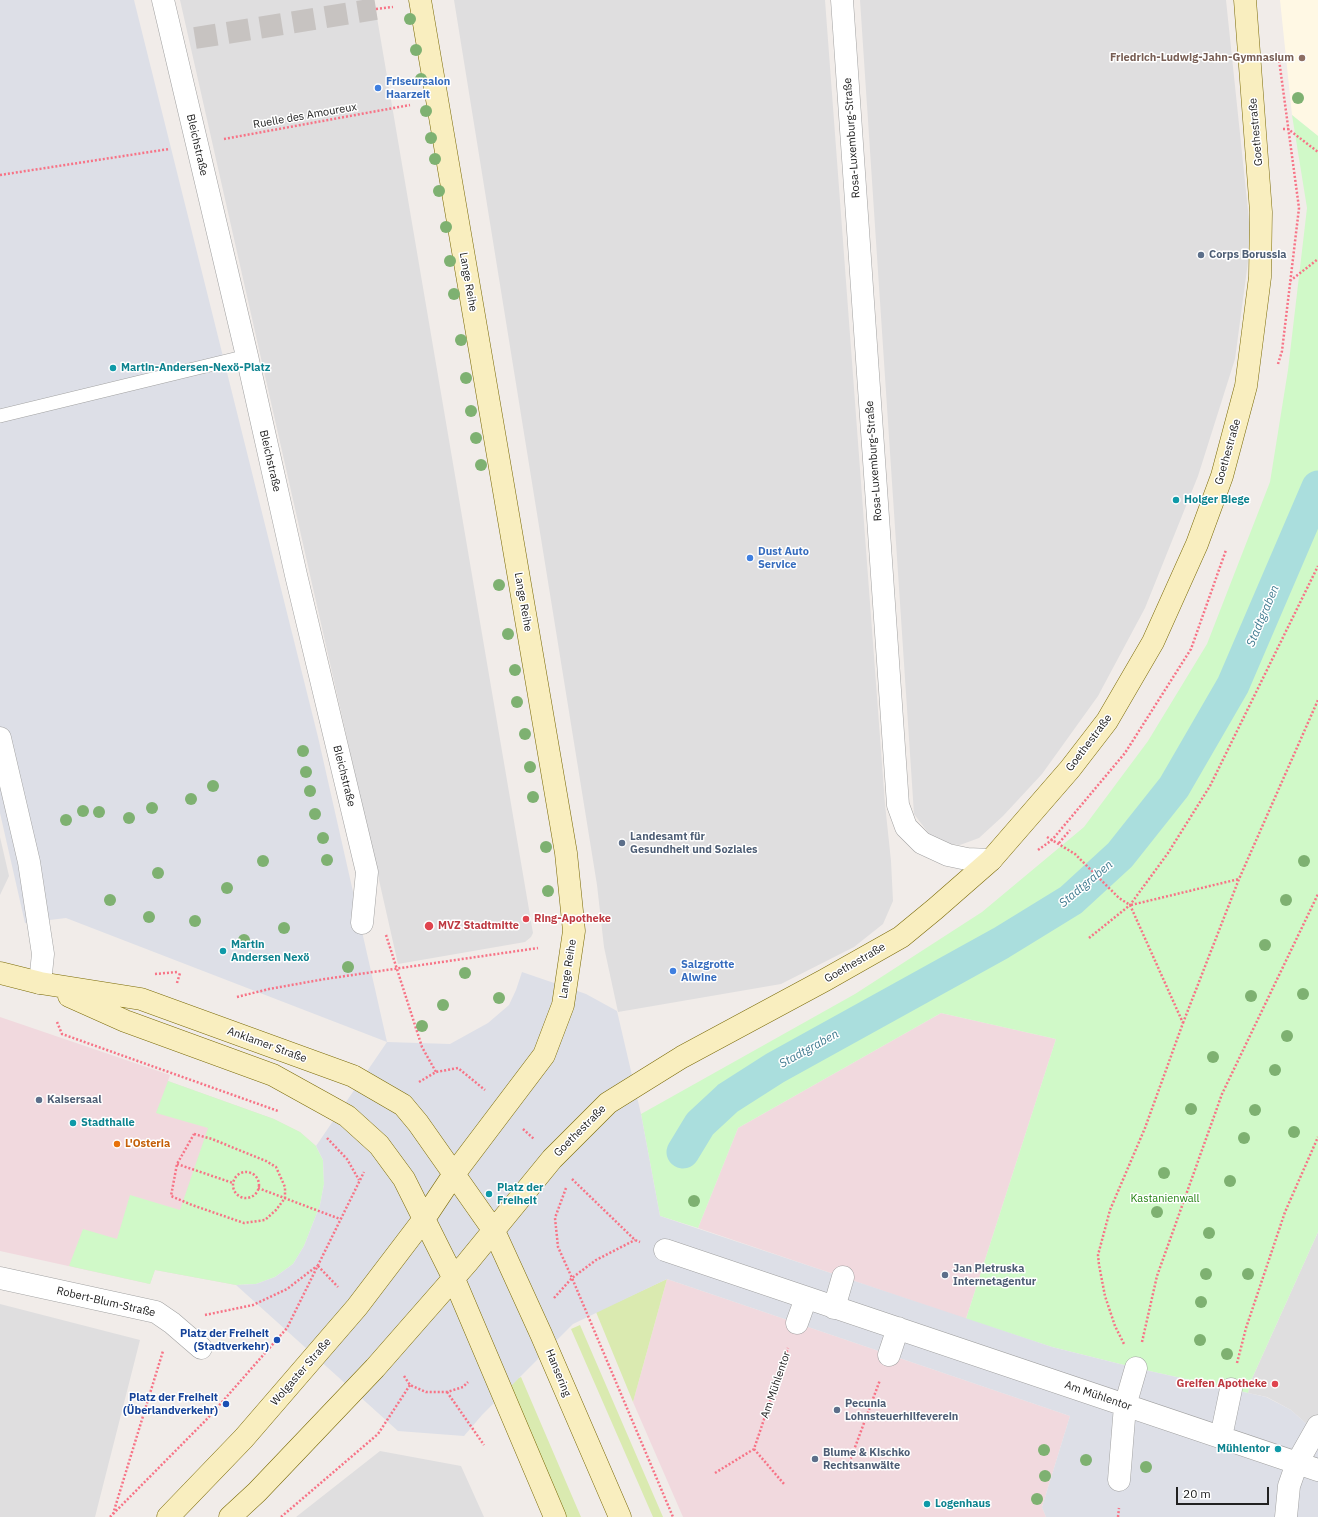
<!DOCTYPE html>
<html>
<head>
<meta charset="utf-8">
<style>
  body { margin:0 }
  #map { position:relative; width:1318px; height:1517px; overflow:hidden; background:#f1ece9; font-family:"IBM Plex Sans",sans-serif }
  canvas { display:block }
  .scale { position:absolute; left:1176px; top:1487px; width:93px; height:18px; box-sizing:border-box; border:2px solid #212121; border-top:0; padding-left:5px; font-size:12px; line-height:14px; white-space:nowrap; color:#212121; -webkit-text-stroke:3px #fff; paint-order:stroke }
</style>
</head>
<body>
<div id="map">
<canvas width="1318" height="1517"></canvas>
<div class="scale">20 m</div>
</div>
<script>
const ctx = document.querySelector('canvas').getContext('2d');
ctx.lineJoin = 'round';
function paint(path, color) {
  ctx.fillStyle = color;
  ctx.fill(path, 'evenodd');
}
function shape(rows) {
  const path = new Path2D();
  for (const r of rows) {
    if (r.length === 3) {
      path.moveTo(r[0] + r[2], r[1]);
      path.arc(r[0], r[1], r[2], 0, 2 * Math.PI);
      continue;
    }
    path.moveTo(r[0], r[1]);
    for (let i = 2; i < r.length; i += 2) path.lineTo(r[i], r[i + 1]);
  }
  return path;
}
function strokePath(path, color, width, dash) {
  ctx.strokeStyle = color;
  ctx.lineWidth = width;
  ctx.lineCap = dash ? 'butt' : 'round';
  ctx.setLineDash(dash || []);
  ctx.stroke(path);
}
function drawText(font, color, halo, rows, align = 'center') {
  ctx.font = font + ' "IBM Plex Sans",sans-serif';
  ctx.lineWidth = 3;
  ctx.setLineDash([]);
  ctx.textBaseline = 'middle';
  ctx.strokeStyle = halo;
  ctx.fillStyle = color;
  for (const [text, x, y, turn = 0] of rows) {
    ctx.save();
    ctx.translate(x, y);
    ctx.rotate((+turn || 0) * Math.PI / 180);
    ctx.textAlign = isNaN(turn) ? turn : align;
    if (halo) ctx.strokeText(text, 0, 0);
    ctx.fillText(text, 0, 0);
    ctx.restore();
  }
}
paint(shape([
  [180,0,374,0,533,933,531,937,525,942,398,964],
  [454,0,825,0,885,804,891,861,893,901,883,924,854,947,781,984,618,1012,604,947,597,885],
  [860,0,1226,0,1251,239,1235,359,1198,476,1145,608,1098,696,1042,774,1003,816,979,838,960,845,936,843,914,814],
  [0,837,9,876,0,895],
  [1318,1232,1318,1434,1291,1410,1267,1397,1248,1393,1250,1383],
  [0,1304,140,1340,95,1517,0,1517],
  [380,1451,461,1466,484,1517,296,1517]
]), '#dfdedf');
paint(shape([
  [941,1013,1056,1039,966,1319,698,1228,738,1128],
  [0,1017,170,1075,168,1081,274,1119,300,1132,316,1146,236,1285,155,1270,150,1284,0,1251],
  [667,1279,1070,1416,1042,1507,1046,1517,683,1517,633,1402]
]), '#f1d9de');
paint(shape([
  [1280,0,1318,0,1318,136,1292,115]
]), '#fff8e4');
paint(shape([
  [667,1279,633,1402,596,1312],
  [580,1325,663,1517,653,1517,571,1329],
  [521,1377,581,1517,566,1517,508,1382]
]), '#daeab0');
paint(shape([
  [1292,115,1318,136,1318,1232,1250,1383,1248,1393,1136,1368,1052,1347,966,1319,1056,1039,941,1013,738,1128,698,1228,660,1216,641,1114,855,994,982,912,1084,827,1148,741,1207,644,1270,482,1288,370,1307,208],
  [168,1081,274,1119,300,1132,316,1146,323,1160,324,1184,320,1205,304,1246,293,1264,275,1277,256,1284,236,1285,155,1270,150,1284,69,1266,83,1229,117,1239,130,1195,180,1210,208,1128,156,1113]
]), '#d0f9c8');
paint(shape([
  [0,0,134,0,318,737,387,1042,450,1044,488,1023,509,1005,516,990,522,972,586,994,617,1011,641,1114,660,1216,1052,1347,1136,1368,1266,1397,1291,1410,1318,1434,1318,1517,1046,1517,1042,1507,1070,1416,667,1279,573,1324,482,1415,464,1436,398,1431,236,1285,256,1284,275,1277,293,1264,304,1246,320,1205,324,1184,323,1160,316,1146,387,1042,66,918,25,923,0,813]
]), '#dddfe7');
strokePath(shape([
  [683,1152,700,1124,728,1098,775,1068,1001,943,1071,900,1120,855,1174,787,1233,685,1318,487]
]), '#aadedd', 33);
strokePath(shape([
  [195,38,376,9]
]), '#c7c3c1', 22, [22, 11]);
const lane = shape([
  [0,416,247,356]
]);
const street = shape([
  [163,0,247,356,296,575,367,872,362,923],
  [842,0,898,805,906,827,922,843,948,855,967,859,991,860],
  [0,738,29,862,43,954,40,983],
  [665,1250,1318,1470],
  [0,1278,156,1312,172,1323,201,1348],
  [834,1308,843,1277],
  [797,1323,806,1298],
  [889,1355,898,1328],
  [1221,1437,1231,1389],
  [1119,1480,1125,1406,1136,1368],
  [1286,1517,1289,1486,1297,1463,1318,1426]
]);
const secondary = shape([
  [0,973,40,983,141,999,353,1076,403,1105,418,1123,494,1231,541,1334,620,1517],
  [69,996,125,1021,273,1075,347,1116,379,1145,404,1179,454,1279,555,1517],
  [168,1517,244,1438,357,1307,424,1219,454,1174,544,1055,563,1005,574,931,566,853,420,0],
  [230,1517,257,1492,375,1368,467,1263,552,1159,608,1103,682,1057,825,980,901,937,935,909,991,860,1070,769,1107,721,1153,642,1197,544,1222,476,1246,386,1260,277,1261,212,1245,0]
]);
strokePath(lane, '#a2a2a2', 14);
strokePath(street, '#a2a2a2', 23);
strokePath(secondary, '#7a6a07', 23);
strokePath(shape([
  [376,9,393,7],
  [1283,129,1288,129,1318,152],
  [224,139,410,105],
  [0,175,169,149],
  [1290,281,1318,259],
  [1278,364,1282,351,1299,208,1278,52],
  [1047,837,1075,854,1119,898,1130,905,1183,1023,1145,1128,1110,1210,1098,1255,1099,1265,1105,1296,1115,1326,1124,1344],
  [1059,843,1070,830],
  [1038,850,1052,840,1125,753,1191,649,1226,550],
  [1131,905,1239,879],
  [386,935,422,1047,436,1072],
  [1089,938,1130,905,1168,853,1210,786,1318,566],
  [155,974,177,972],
  [177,983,180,973],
  [237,997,269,989,325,979,538,948],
  [57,1022,62,1034,278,1111],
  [1183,1023,1239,879,1318,700],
  [419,1082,436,1072,458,1068,485,1090],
  [523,1129,534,1139],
  [194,1134,212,1139,266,1161,276,1167,285,1187,285,1198,276,1210,265,1220,244,1223,192,1205,171,1196,177,1164,194,1134],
  [327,1138,347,1159,359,1180],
  [177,1164,233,1183],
  [246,1185,13],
  [572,1179,635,1240,640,1242],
  [258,1188,340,1219],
  [566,1188,555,1218,558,1247,572,1278,673,1517],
  [318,1266,338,1287],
  [554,1298,572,1278,596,1260,635,1240],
  [205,1315,253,1305,287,1289,317,1266],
  [1142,1342,1157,1276,1222,1094,1318,894],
  [1237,1363,1246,1328,1285,1212,1318,1137],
  [404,1376,410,1385,426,1392,447,1392,463,1387,468,1382],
  [447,1392,484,1445],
  [754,1449,784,1484],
  [848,1466,880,1380],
  [715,1473,754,1449,788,1348],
  [113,1514,208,1418,287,1328,364,1172],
  [110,1517,113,1514,163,1351],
  [281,1517,378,1434,410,1385],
  [1118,1517,1119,1508]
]), '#f77386', 2.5, [2, 2]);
strokePath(lane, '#fff', 13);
strokePath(street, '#fff', 22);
strokePath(secondary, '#f9eebf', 22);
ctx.fillStyle = '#7eb171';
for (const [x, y] of [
  [410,19],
  [416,50],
  [421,79],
  [1298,98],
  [426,111],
  [431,138],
  [435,159],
  [439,191],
  [446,227],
  [450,261],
  [454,294],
  [461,340],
  [466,378],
  [471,411],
  [476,438],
  [481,465],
  [499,585],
  [508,634],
  [515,670],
  [517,702],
  [525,734],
  [303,751],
  [530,767],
  [306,772],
  [213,786],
  [310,791],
  [533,797],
  [191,799],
  [152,808],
  [83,811],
  [99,812],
  [315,814],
  [129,818],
  [66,820],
  [323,838],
  [546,847],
  [327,860],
  [263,861],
  [1304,861],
  [158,873],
  [227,888],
  [548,891],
  [110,900],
  [1286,900],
  [149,917],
  [195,921],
  [284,928],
  [244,940],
  [1265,945],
  [348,967],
  [465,973],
  [1303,994],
  [1251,996],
  [499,998],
  [443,1005],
  [422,1026],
  [1287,1036],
  [1213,1057],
  [1275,1070],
  [1191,1109],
  [1255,1110],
  [1294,1132],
  [1244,1138],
  [1164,1173],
  [1230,1181],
  [694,1201],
  [1157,1212],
  [1209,1233],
  [1206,1274],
  [1248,1274],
  [1201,1302],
  [1200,1340],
  [1227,1354],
  [1044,1450],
  [1086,1460],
  [1146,1467],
  [1045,1476],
  [1037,1499]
]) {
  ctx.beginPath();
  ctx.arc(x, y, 6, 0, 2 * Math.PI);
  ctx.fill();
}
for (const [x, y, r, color] of [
  [1302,58,4,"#8d6e63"],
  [378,88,4,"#3f7fe0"],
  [1201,255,4,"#5c6f8a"],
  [113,368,4,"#0f9aa8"],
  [1176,500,4,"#0f9aa8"],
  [750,558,4,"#3f7fe0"],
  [622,843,4,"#5c6f8a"],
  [526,919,4,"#e0444e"],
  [429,926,5,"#e0444e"],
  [223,951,4,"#0f9aa8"],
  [673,971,4,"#3f7fe0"],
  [39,1100,4,"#5c6f8a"],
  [73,1123,4,"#0f9aa8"],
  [117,1144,4,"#e8710a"],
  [489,1194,4,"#0f9aa8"],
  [945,1275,4,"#5c6f8a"],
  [277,1340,4,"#1a4fb4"],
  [1275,1384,4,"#e0444e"],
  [226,1404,4,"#1a4fb4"],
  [837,1410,4,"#5c6f8a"],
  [1278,1449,4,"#0f9aa8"],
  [815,1459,4,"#5c6f8a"],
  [927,1504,4,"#0f9aa8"]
]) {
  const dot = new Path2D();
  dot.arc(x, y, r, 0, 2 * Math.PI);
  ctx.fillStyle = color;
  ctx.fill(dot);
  strokePath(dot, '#fff', 1.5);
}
drawText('bold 11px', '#785e54', '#fff', [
  ["Friedrich-Ludwig-Jahn-Gymnasium",1294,58]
], 'right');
drawText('bold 11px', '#366cbe', '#fff', [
  ["Friseursalon",386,82],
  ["Haarzeit",386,95],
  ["Dust Auto",758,552],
  ["Service",758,565],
  ["Salzgrotte",681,965],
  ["Alwine",681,978]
], 'left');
drawText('11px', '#212121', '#fff', [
  ["Ruelle des Amoureux",305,116,-10],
  ["Goethestraße",1256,132,-95],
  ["Rosa-Luxemburg-Straße",852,138,-94],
  ["Bleichstraße",197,145,77],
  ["Lange Reihe",468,282,80],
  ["Goethestraße",1228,452,-74],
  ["Bleichstraße",270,461,77],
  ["Rosa-Luxemburg-Straße",874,461,-94],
  ["Lange Reihe",523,602,80],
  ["Goethestraße",1089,743,-53],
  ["Bleichstraße",344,776,76],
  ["Goethestraße",855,963,-30],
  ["Lange Reihe",568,969,-81],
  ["Anklamer Straße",267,1045,20],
  ["Goethestraße",580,1131,-45],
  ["Robert-Blum-Straße",106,1302,13],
  ["Wolgaster Straße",301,1372,-49],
  ["Hansering",558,1373,68],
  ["Am Mühlentor",776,1385,-71],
  ["Am Mühlentor",1098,1396,19]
]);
drawText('bold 11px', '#4e5e75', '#fff', [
  ["Corps Borussia",1209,255],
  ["Landesamt für",630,837],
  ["Gesundheit und Soziales",630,850],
  ["Kaisersaal",47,1100],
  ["Jan Pietruska",953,1269],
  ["Internetagentur",953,1282],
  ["Pecunia",845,1404],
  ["Lohnsteuerhilfeverein",845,1417],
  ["Blume & Kischko",823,1453],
  ["Rechtsanwälte",823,1466]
], 'left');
drawText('bold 11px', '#0d838f', '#fff', [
  ["Martin-Andersen-Nexö-Platz",121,368],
  ["Holger Biege",1184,500],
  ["Martin",231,945],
  ["Andersen Nexö",231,958],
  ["Stadthalle",81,1123],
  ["Platz der",497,1188],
  ["Freiheit",497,1201],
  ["Mühlentor",1270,1449,"right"],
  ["Logenhaus",935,1504]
], 'left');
drawText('bold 11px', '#be3a42', '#fff', [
  ["Ring-Apotheke",534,919],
  ["MVZ Stadtmitte",438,926],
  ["Greifen Apotheke",1267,1384,"right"]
], 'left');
drawText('bold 11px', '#c56008', '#fff', [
  ["L'Osteria",125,1144]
], 'left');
drawText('11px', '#20810e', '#fff', [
  ["Kastanienwall",1165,1199]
]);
drawText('bold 11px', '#164399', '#fff', [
  ["Platz der Freiheit",269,1334],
  ["(Stadtverkehr)",269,1347],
  ["Platz der Freiheit",218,1398],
  ["(Überlandverkehr)",218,1411]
], 'right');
drawText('italic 12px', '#427c91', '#fff', [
  ["Stadtgraben",1263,616,-67],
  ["Stadtgraben",1086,884,-40],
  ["Stadtgraben",809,1049,-29]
]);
</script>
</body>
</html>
